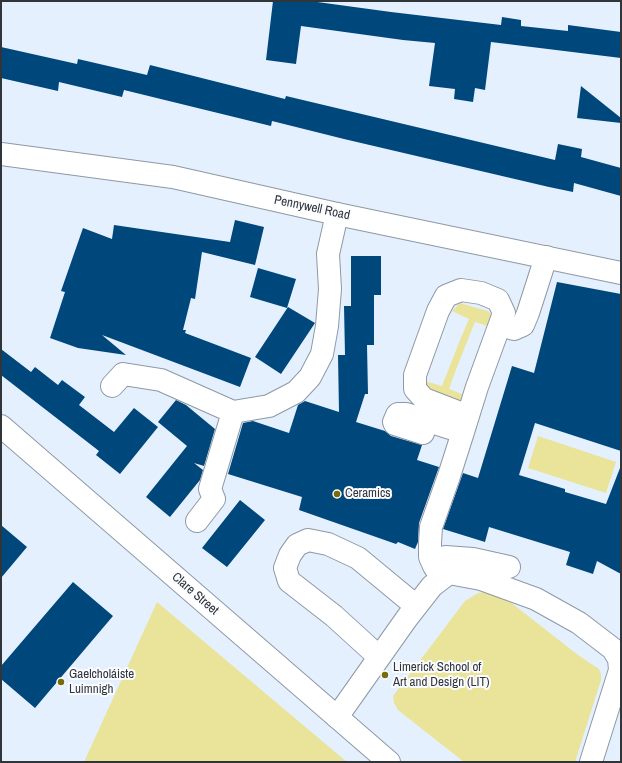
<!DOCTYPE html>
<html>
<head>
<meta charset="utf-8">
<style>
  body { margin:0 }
  #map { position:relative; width:622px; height:763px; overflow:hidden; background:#e4f0fd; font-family:"Archivo Narrow",sans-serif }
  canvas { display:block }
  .frame { position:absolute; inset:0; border:2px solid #30353a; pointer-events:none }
</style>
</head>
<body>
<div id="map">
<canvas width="622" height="763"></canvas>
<div class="frame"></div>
</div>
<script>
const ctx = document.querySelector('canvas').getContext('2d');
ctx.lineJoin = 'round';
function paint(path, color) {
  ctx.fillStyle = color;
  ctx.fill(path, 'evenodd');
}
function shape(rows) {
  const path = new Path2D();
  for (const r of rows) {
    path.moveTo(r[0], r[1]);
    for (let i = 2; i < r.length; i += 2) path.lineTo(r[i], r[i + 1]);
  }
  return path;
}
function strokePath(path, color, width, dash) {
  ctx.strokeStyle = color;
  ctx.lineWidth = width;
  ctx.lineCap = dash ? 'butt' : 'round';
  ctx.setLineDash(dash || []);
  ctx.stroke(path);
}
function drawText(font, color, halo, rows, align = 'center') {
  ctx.font = font + ' "Archivo Narrow",sans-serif';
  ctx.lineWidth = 4;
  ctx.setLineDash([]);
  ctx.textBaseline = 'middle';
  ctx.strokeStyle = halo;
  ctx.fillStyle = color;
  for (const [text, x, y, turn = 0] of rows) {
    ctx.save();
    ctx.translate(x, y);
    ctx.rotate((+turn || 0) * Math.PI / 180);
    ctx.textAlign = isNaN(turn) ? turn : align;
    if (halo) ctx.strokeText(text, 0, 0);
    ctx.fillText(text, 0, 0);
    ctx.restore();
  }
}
paint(shape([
  [460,303,484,310,488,311,491,315,493,319,490,327,475,322,457,367,449,389,464,395,461,400,455,403,426,392,425,381,442,386,460,340,469,319,452,311],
  [538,436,616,462,606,493,528,468],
  [491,591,500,594,578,655,599,669,601,674,601,680,575,762,464,762,398,710,394,703,393,696,465,601,478,593],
  [157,602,347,762,84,762]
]), '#eae39a');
paint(shape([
  [273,1,310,1,391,12,501,25,502,17,521,20,521,26,568,31,568,25,621,32,621,58,491,42,485,90,475,88,473,102,454,99,455,89,429,86,435,43,403,40,301,26,296,64,266,60],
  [1,47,77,64,78,59,147,75,150,65,285,99,286,96,555,160,558,144,582,149,581,157,621,168,621,196,574,183,573,192,549,187,344,139,272,121,271,126,124,90,122,97,59,82,58,91,1,78],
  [581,86,621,118,621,123,577,118],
  [235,220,264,227,255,265,202,252,195,299,191,298,183,330,186,330,185,333,251,358,240,387,102,335,126,355,78,348,50,338,65,292,61,291,83,228,112,239,114,225,230,242],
  [351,256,381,256,381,295,374,295,374,345,367,345,368,394,365,394,356,422,385,431,391,436,422,445,417,460,439,467,419,523,418,542,415,549,398,542,396,544,299,510,302,497,228,474,243,423,253,421,289,433,298,405,305,401,339,412,338,355,345,355,344,306,351,306],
  [258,268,296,279,287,308,250,297],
  [557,282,621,294,621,451,535,423,519,475,565,489,565,492,606,504,620,468,621,469,621,574,597,561,593,574,566,565,570,552,489,527,485,542,443,529,463,473,478,478,512,366,534,373],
  [288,307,315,323,281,374,255,357],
  [1,349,31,372,35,367,58,385,62,380,85,397,79,405,114,432,134,408,158,427,120,474,96,455,99,451,1,375],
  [176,400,186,405,215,429,204,466,194,463,203,470,200,480,170,517,146,497,187,446,158,422],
  [240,500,265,520,227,567,202,548],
  [1,525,27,547,1,578],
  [73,582,113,616,35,708,1,679,1,666]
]), '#00477c');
const minor = shape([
  [500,325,514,329,523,325,528,313,546,257],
  [112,386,123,374,161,380,233,412,269,406,296,392,310,377,322,354,327,326,330,289,328,254,337,214],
  [423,433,395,424,394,422,397,415,398,414,406,414,463,432],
  [197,521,214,499,210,489,233,412],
  [445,557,473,559,509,567],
  [442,578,434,566,430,557,430,543,431,527,449,476,463,432,477,387,504,313,498,300,481,293,461,290,446,296,438,311,415,375,415,389,424,399,468,416],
  [379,657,334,616,289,581,285,568,290,555,297,545,308,540,328,544,358,558,416,606],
  [337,717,407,618,432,586,449,573,481,579,536,599,579,623,613,649,619,659,620,670,591,762]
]);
const major = shape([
  [1,154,173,177,337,214,621,273],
  [1,426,389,762]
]);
strokePath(minor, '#8e99a5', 24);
strokePath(major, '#8e99a5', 24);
strokePath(minor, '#fff', 22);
strokePath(major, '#fff', 22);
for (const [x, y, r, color] of [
  [337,494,4,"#766d0a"],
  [385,675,4,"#766d0a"],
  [61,682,4,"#766d0a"]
]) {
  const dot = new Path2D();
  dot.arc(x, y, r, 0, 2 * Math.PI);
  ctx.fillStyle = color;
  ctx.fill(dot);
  strokePath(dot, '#fafcff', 1.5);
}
drawText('13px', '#30353a', '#fafcff', [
  ["Pennywell Road",312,208,12],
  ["Clare Street",195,594,41]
]);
drawText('13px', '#30353a', '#fafcff', [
  ["Ceramics",345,494],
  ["Limerick School of",393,668],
  ["Art and Design (LIT)",393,683],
  ["Gaelcholáiste",69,675],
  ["Luimnigh",69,690]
], 'left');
</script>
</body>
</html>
